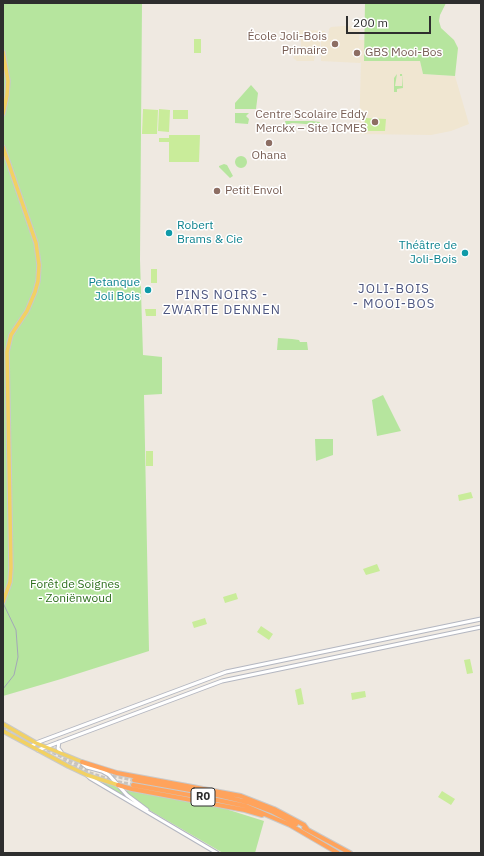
<!DOCTYPE html>
<html>
<head>
<meta charset="utf-8">
<style>
  body { margin:0 }
  #map { position:relative; width:484px; height:856px; overflow:hidden; background:#efe9e1; font-family:"IBM Plex Sans",sans-serif }
  canvas { display:block }
  .frame { position:absolute; inset:0; border:4px solid #2e2e2e; pointer-events:none }
  .scale { position:absolute; left:346px; top:16px; width:85px; height:18px; box-sizing:border-box; border:2px solid #2e2e2e; border-top:0; padding-left:5px; font-size:12px; line-height:14px; white-space:nowrap; color:#2e2e2e; -webkit-text-stroke:3px #fff; paint-order:stroke }
</style>
</head>
<body>
<div id="map">
<canvas width="484" height="856"></canvas>
<div class="frame"></div>
<div class="scale">200 m</div>
</div>
<script>
const ctx = document.querySelector('canvas').getContext('2d');
ctx.lineJoin = 'round';
function paint(path, color) {
  ctx.fillStyle = color;
  ctx.fill(path, 'evenodd');
}
function shape(rows) {
  const path = new Path2D();
  for (const r of rows) {
    if (r.length === 3) {
      path.moveTo(r[0] + r[2], r[1]);
      path.arc(r[0], r[1], r[2], 0, 2 * Math.PI);
      continue;
    }
    path.moveTo(r[0], r[1]);
    for (let i = 2; i < r.length; i += 2) path.lineTo(r[i], r[i + 1]);
  }
  return path;
}
function strokePath(path, color, width, dash) {
  ctx.strokeStyle = color;
  ctx.lineWidth = width;
  ctx.lineCap = dash ? 'butt' : 'round';
  ctx.setLineDash(dash || []);
  ctx.stroke(path);
}
function drawText(font, color, halo, rows, align = 'center') {
  ctx.font = font + ' "IBM Plex Sans",sans-serif';
  ctx.lineWidth = 3;
  ctx.setLineDash([]);
  ctx.textBaseline = 'middle';
  ctx.strokeStyle = halo;
  ctx.fillStyle = color;
  for (const [text, x, y, turn = 0] of rows) {
    ctx.save();
    ctx.translate(x, y);
    ctx.rotate((+turn || 0) * Math.PI / 180);
    ctx.textAlign = isNaN(turn) ? turn : align;
    if (halo) ctx.strokeText(text, 0, 0);
    ctx.fillText(text, 0, 0);
    ctx.restore();
  }
}
paint(shape([
  [344,26,360,27,359,40,365,40,364,61,420,61,423,74,455,76,469,124,451,131,431,135,359,134,361,62,360,63,321,61,321,39,328,39,329,29,331,27],
  [301,30,325,31,325,38,320,38,320,51,316,51,314,61,297,61,293,58,295,52,301,52,301,39,297,38,297,31]
]), '#f0e6d1');
paint(shape([
  [3,3,142,3,140,260,143,355,162,357,162,394,144,395,149,651,61,679,3,696],
  [365,3,446,3,440,15,439,21,441,28,454,40,458,48,455,76,423,74,420,61,364,61],
  [397,74,395,86,402,86,402,76,400,76,400,74,402,74,403,88,397,89,397,92,394,92,394,78],
  [251,85,258,93,256,109,235,109,235,103],
  [235,113,249,113,246,116,249,119,248,124,235,123],
  [285,121,312,121,320,122,319,125,292,123,286,125],
  [241,162,6],
  [224,164,227,165,233,176,230,178,219,167,219,166],
  [278,338,292,339,299,340,300,342,307,342,308,350,277,350],
  [383,395,401,431,377,436,372,400],
  [315,439,333,439,333,455,316,461],
  [102,782,118,787,129,799,102,784],
  [127,790,229,808,229,810,264,821,255,853,223,853,149,810,126,792]
]), '#b6e59e');
paint(shape([
  [194,39,201,39,201,53,194,53],
  [143,109,158,110,157,134,142,134],
  [159,109,170,110,169,132,158,131],
  [173,110,188,110,188,119,173,119],
  [365,118,386,119,385,131,364,131],
  [169,135,200,135,199,162,169,162,169,142,159,142,159,138,169,138],
  [151,269,157,269,157,283,151,283],
  [145,309,156,309,156,316,146,316],
  [146,451,153,451,153,466,146,466],
  [471,492,473,498,459,501,458,495],
  [377,564,380,571,366,575,363,569],
  [236,593,238,599,225,603,223,597],
  [205,618,207,624,194,628,192,622],
  [261,626,273,634,269,640,257,632],
  [470,659,473,673,467,674,464,660],
  [301,688,304,704,298,705,295,690],
  [365,691,366,697,352,700,351,693],
  [442,791,455,799,451,805,438,797]
]), '#c9ec9a');
strokePath(shape([
  [3,726,13,732],
  [42,747,89,769],
  [62,761,86,772,116,782,133,785],
  [107,774,134,780]
]), '#c8c4bd', 4, [4, 2]);
const secondary = shape([
  [59,742,58,748,61,752],
  [32,746,36,743,226,672,481,619],
  [38,750,222,681,481,627],
  [83,764,87,767,102,771,109,775,127,795,147,810],
  [87,775,90,778,217,853]
]);
const primary = shape([
  [3,52,8,81,7,95,3,114],
  [3,147,36,243,39,265,38,281,35,292,27,311,11,335,7,352,11,568,10,582,3,602],
  [3,724,36,743,82,762],
  [3,731,68,766,87,775,118,785]
]);
const highway = shape([
  [82,762,117,773,241,796,274,809,304,825,307,829],
  [134,780,213,794,247,802,273,812,296,824],
  [118,785,132,789,245,810,262,815],
  [133,785,212,799,246,806,290,825,338,853],
  [304,828,350,853]
]);
strokePath(secondary, '#b4b7c1', 5);
strokePath(primary, '#c9c9c9', 5.5);
strokePath(highway, '#c9c9c9', 6);
strokePath(secondary, '#fff', 3);
strokePath(primary, '#f2d163', 3.5);
strokePath(highway, '#ffa35c', 4);
strokePath(shape([
  [3,603,16,630,18,657,14,675,3,689]
]), '#a3a6b8', 1);
for (const [x, y, r, color] of [
  [335,44,4,"#8d6e63"],
  [357,53,4,"#8d6e63"],
  [375,122,4,"#8d6e63"],
  [269,143,4,"#8d6e63"],
  [217,191,4,"#8d6e63"],
  [169,233,4,"#0f9aa8"],
  [465,253,4,"#0f9aa8"],
  [148,290,4,"#0f9aa8"]
]) {
  const dot = new Path2D();
  dot.arc(x, y, r, 0, 2 * Math.PI);
  ctx.fillStyle = color;
  ctx.fill(dot);
  strokePath(dot, '#fff', 1.5);
}
for (const [x, y, w] of [
  [203,797,24]
]) {
  const box = new Path2D();
  box.roundRect(x - w / 2, y - 9, w, 18, 3);
  ctx.fillStyle = '#fff';
  ctx.fill(box);
  strokePath(box, '#2e2e2e', 1);
}
drawText('bold 11px', '#2e2e2e', null, [
  ["R0",203,797]
]);
drawText('12px', '#785e54', '#fff', [
  ["École Joli-Bois",327,37],
  ["Primaire",327,51],
  ["GBS Mooi-Bos",365,53,"left"],
  ["Centre Scolaire Eddy",367,115],
  ["Merckx – Site ICMES",367,129],
  ["Ohana",269,156,"center"],
  ["Petit Envol",225,191,"left"]
], 'right');
drawText('12px', '#0d838f', '#fff', [
  ["Robert",177,226,"left"],
  ["Brams & Cie",177,240,"left"],
  ["Théâtre de",457,246],
  ["Joli-Bois",457,260],
  ["Petanque",140,283],
  ["Joli Bois",140,297]
], 'right');
drawText('12px', '#2c6e1b', '#fff', [
  ["Forêt de Soignes",75,585],
  ["- Zoniënwoud",75,599]
]);
ctx.letterSpacing = '1px';
drawText('13px', '#4d5680', '#fff', [
  ["JOLI-BOIS",394,289],
  ["- MOOI-BOS",394,304],
  ["PINS NOIRS -",222,295],
  ["ZWARTE DENNEN",222,310]
]);
ctx.letterSpacing = '0px';
</script>
</body>
</html>
